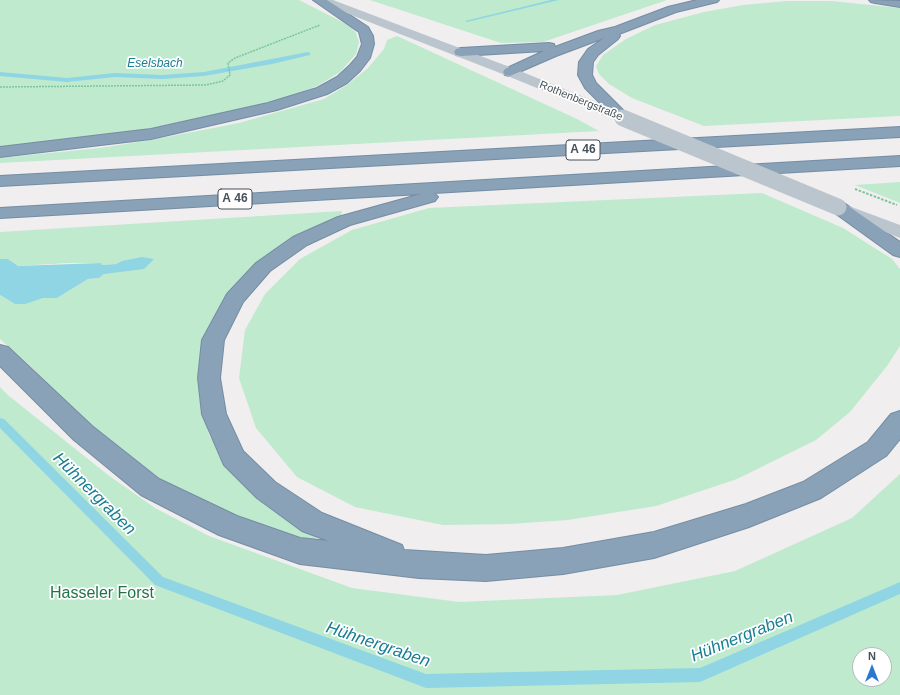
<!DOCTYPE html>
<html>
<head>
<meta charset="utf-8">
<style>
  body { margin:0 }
  #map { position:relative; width:900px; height:695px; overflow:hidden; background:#f0eeee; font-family:Arial,sans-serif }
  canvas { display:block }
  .north { position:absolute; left:852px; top:647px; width:40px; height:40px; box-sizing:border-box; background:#fff; border:1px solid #b5b9bd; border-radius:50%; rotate:0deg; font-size:11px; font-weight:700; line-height:16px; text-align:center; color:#475159 }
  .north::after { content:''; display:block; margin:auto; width:14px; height:18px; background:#2977ce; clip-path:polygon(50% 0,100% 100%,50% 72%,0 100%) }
</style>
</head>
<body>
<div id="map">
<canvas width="900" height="695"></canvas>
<div class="north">N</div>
</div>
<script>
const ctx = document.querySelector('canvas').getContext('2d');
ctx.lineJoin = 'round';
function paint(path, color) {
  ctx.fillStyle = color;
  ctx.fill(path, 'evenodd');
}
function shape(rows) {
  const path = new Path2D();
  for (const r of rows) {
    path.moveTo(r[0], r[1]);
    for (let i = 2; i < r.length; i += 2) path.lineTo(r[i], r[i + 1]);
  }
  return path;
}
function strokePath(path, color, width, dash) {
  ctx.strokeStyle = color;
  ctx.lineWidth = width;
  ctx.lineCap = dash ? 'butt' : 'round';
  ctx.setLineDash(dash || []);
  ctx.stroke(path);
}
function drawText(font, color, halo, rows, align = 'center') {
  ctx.font = font + ' Arial,sans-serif';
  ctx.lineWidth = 3.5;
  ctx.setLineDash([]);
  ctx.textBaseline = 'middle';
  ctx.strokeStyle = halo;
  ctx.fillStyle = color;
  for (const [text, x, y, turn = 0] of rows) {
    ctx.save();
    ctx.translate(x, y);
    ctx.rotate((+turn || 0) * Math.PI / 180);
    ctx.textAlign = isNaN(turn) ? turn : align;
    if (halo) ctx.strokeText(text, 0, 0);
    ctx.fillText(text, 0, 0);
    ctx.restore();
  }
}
paint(shape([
  [0,0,299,0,346,24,355,31,359,42,356,54,340,72,317,86,289,97,241,109,152,128,52,142,0,147],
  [370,0,667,0,543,42,501,43],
  [787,1,831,1,900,8,900,116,704,126,632,98,609,84,599,74,596,66,603,55,626,39,655,25,704,12,743,5],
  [397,36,577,119,599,131,0,163,0,158,100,148,151,140,239,123,324,99,347,85,368,68,384,49,387,40],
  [900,182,900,203,855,185],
  [762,193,843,228,892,259,900,269,900,346,887,366,850,412,816,440,737,479,656,506,568,520,510,524,443,525,355,507,297,477,256,428,239,378,245,330,265,294,300,259,352,230,429,208],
  [342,211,341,217,274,252,201,362,201,403,209,435,230,469,266,506,318,536,309,543,223,512,153,476,92,428,28,364,0,339,0,295,15,304,43,298,57,298,88,279,99,278,122,261,116,264,102,265,101,263,68,263,18,266,8,259,0,259,0,232],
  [0,387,9,396,108,475,155,508,209,536,352,588,459,602,617,595,735,571,852,518,900,474,900,695,0,695],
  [860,655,884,655,884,679,860,679]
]), '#bfeace');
paint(shape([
  [142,257,154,259,144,269,104,274,99,278,88,279,57,298,43,298,25,304,15,304,0,295,0,259,8,259,18,266,101,263,102,265,116,264,122,261]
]), '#90d5e3');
paint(shape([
  [551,0,559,0,467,22,465,21,551,0],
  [308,52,310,53,310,55,272,64,204,76,162,79,115,77,67,82,0,76,0,72,67,78,115,73,162,75,204,72,308,52],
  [0,418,4,419,163,577,426,674,700,668,900,582,900,594,700,682,426,688,155,585,0,428,0,418]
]), '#90d5e3');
const motorway = shape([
  [313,0,327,0,368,27,373,36,374,44,370,58,360,71,347,83,327,94,277,110,151,139,0,157,0,147,151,129,268,103,317,88,337,77,350,65,357,57,362,44,359,32,313,0],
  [697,0,719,0,717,2,676,12,619,34,620,36,618,39,598,55,593,62,592,75,596,83,631,118,628,121,623,123,618,121,585,88,578,75,579,62,588,49,604,38,556,56,510,76,505,75,503,72,505,69,544,51,461,56,456,55,454,52,456,49,461,48,549,43,554,44,555,47,598,31,615,27,668,7,697,0],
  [869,0,900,1,900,7,875,3,871,2,869,0],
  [900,127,900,137,0,186,0,176,900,127],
  [900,156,900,166,434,193,438,197,435,201,350,225,307,245,270,271,243,302,224,340,220,378,226,414,243,451,275,482,322,513,402,545,404,550,486,555,563,548,654,532,746,504,803,482,868,442,891,414,900,411,900,439,886,456,821,498,749,527,654,558,563,574,486,581,419,578,300,564,219,535,141,495,74,440,0,366,0,345,8,347,92,426,159,479,237,516,300,538,329,541,302,531,257,498,224,465,202,414,198,378,202,340,227,294,256,263,293,237,338,217,421,194,0,218,0,208,900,156],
  [838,202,844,203,900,242,900,257,893,255,832,211,829,207,832,203,838,202]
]);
strokePath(motorway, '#758da4', 2);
strokePath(shape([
  [0,87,206,85,223,81,230,75,228,63,235,58,320,25]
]), '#7bc59e', 1.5, [2, 1]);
paint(shape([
  [316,0,333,0,515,69,628,115,631,118,628,121,623,123,618,121,505,75,318,2,316,0],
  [838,202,900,225,900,238,832,211,829,207,832,203,838,202]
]), '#bbc5ce');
paint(motorway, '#89a2b8');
strokePath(shape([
  [855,189,897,205]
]), '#7bc59e', 2, [2.5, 1.5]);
strokePath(shape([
  [623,118,838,207]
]), '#bbc5ce', 17);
drawText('11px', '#475159', '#fff', [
  ["Rothenbergstraße",581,101,22]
]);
drawText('italic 12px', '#197e94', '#fff', [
  ["Eselsbach",155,64]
]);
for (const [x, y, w] of [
  [583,150,34],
  [235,199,34]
]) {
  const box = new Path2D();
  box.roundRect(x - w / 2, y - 10, w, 20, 3);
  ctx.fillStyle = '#fff';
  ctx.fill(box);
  strokePath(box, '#475159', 1);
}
drawText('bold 12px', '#475159', null, [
  ["A 46",583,150],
  ["A 46",235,199]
]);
drawText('16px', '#1f7446', '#fff', [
  ["Hasseler Forst",102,594]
]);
drawText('italic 17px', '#197e94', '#fff', [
  ["Hühnergraben",94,494,45],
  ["Hühnergraben",742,637,-22],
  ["Hühnergraben",378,645,19]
]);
</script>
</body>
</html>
